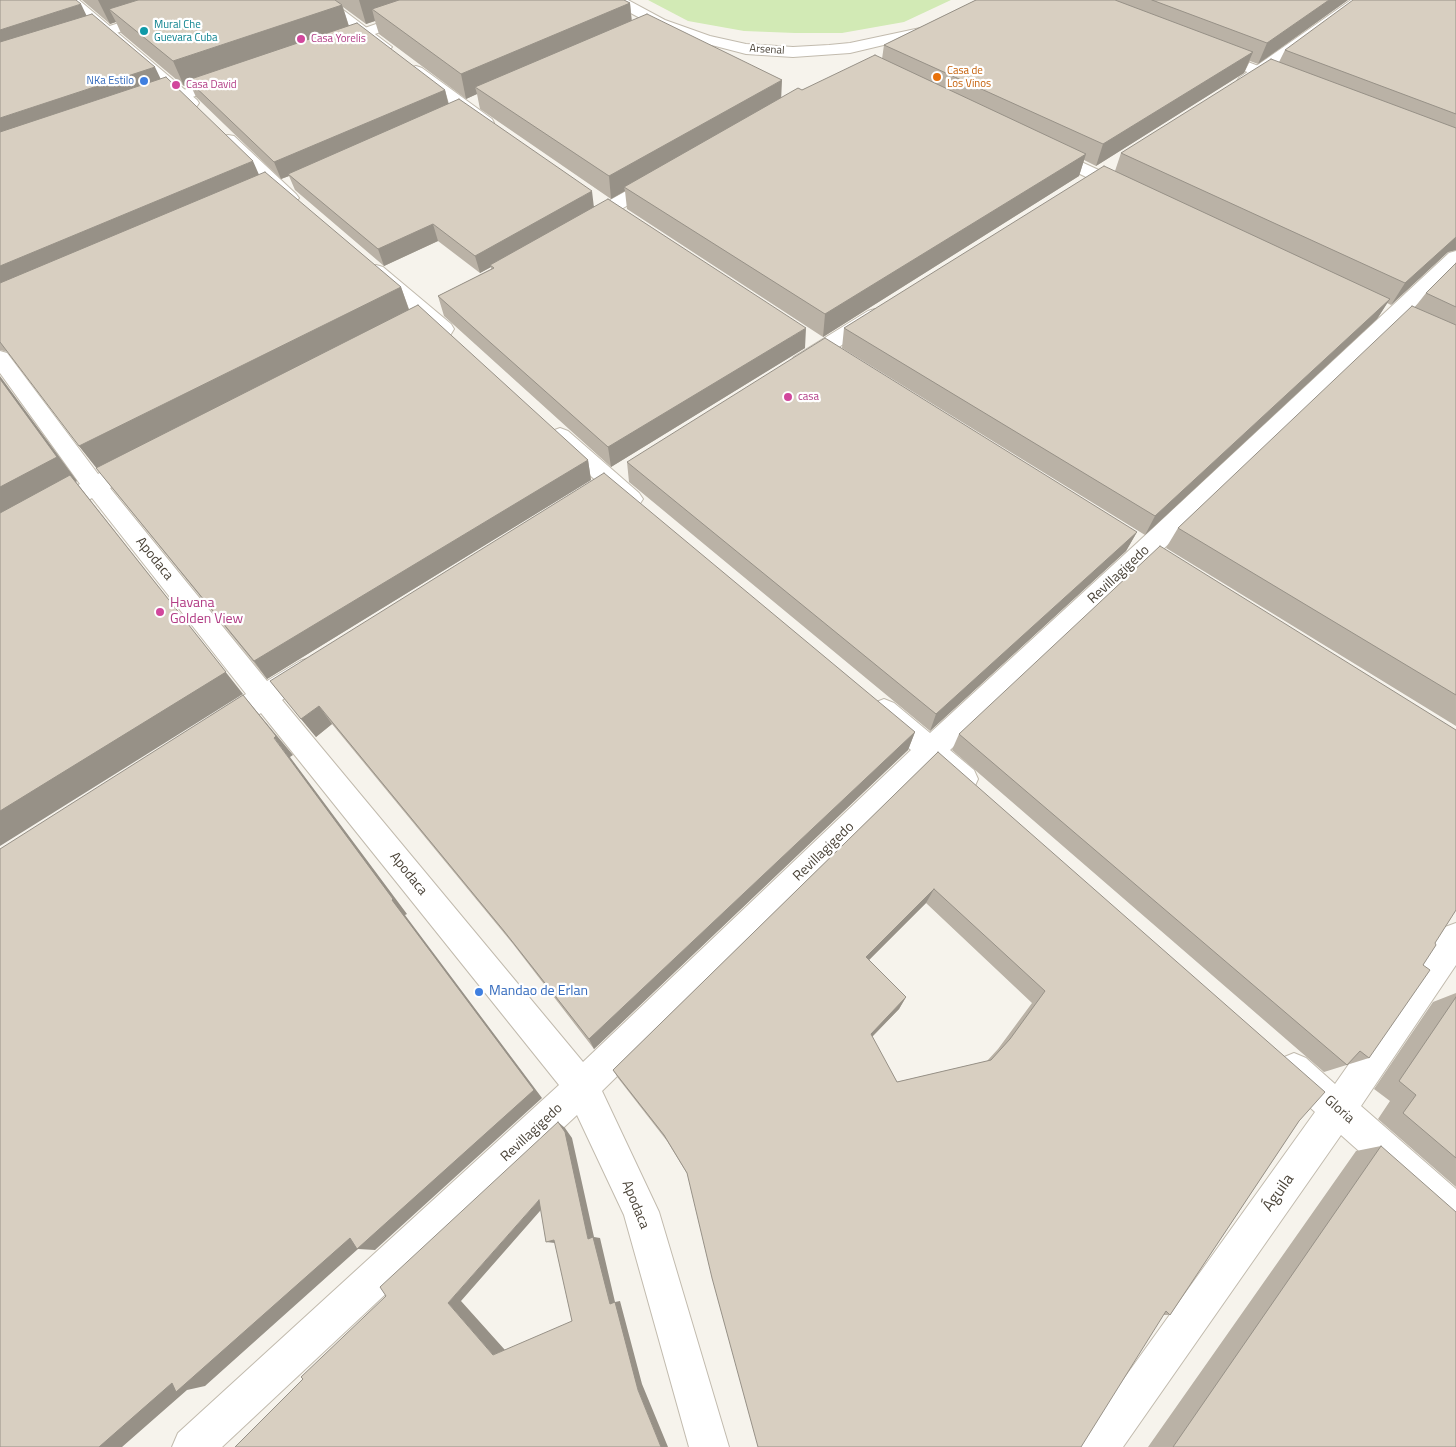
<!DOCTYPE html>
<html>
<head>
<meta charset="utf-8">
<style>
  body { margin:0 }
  canvas { display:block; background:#f6f3ec }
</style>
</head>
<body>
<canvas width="1456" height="1447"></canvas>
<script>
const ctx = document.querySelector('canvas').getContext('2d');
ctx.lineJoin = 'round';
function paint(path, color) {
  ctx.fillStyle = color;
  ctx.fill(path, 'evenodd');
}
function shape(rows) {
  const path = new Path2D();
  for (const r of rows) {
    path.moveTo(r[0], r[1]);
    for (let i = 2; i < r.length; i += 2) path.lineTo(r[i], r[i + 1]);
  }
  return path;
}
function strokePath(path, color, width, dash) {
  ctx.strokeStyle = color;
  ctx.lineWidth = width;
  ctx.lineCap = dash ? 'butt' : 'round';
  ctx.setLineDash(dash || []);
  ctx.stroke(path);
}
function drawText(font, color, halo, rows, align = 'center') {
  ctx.font = font + ' "Titillium Web",sans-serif';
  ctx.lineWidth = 4.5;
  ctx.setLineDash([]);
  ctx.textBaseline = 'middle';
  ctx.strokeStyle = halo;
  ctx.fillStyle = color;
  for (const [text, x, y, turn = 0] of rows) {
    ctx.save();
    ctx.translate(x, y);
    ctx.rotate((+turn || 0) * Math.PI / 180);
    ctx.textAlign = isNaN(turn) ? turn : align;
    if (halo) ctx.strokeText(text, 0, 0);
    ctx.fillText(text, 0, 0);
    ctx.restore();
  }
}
paint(shape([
  [648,0,951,0,904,22,842,33,795,33,744,31,688,21]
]), '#d2eab5');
const minor = shape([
  [63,0,79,0,197,100,199,103,197,106,185,106,63,0],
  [314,0,330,0,392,47,389,50,379,50,314,0],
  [1351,0,1367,0,1251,84,1239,84,1237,81,1239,78,1351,0],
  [416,66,422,68,492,119,494,123,492,127,480,127,410,74,408,71,410,68,416,66],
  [228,135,234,136,296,194,299,198,296,202,290,203,284,202,222,144,220,140,222,136,228,135],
  [1049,147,1131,185,1134,189,1131,193,1125,194,1119,193,1043,156,1040,152,1043,148,1049,147],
  [659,175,665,176,668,180,665,184,590,227,583,229,576,227,574,223,576,219,653,176,659,175],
  [1456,251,1456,267,1155,557,950,750,974,770,978,779,974,788,964,792,954,788,931,768,602,1091,659,1212,729,1447,689,1447,624,1215,577,1115,222,1447,172,1447,178,1433,559,1085,261,713,230,733,220,737,210,733,206,725,210,717,246,694,92,498,9,543,0,546,0,526,80,484,0,373,0,351,7,353,98,474,130,457,138,455,146,457,149,463,146,469,110,488,267,681,300,661,309,658,318,661,322,669,318,677,282,700,583,1062,911,750,874,719,870,711,874,703,884,699,894,703,930,733,1137,543,1449,253,1456,251],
  [376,265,383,267,451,324,454,329,451,334,444,335,437,334,369,275,366,271,369,267,376,265],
  [875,309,882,311,885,315,882,319,808,367,801,369,794,367,791,362,794,357,868,311,875,309],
  [560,428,568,431,639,493,643,499,639,505,631,508,623,505,552,441,549,436,552,431,560,428],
  [1456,923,1456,965,1361,1106,1456,1189,1456,1231,1443,1226,1341,1135,1123,1447,1079,1447,1085,1433,1315,1112,1282,1082,1277,1070,1282,1058,1294,1053,1306,1058,1335,1084,1445,927,1456,923]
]);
const tertiary = shape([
  [191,0,213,0,211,3,82,44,77,46,72,44,69,41,72,38,191,0],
  [444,0,465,0,463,3,338,47,328,47,325,44,328,41,444,0],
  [610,0,628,0,665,20,710,36,746,44,793,47,829,45,850,43,925,27,930,28,932,31,930,34,850,53,793,57,746,54,700,42,655,26,612,3,610,0],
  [1213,49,1296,80,1298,83,1296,86,1284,86,1208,57,1205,54,1208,51,1213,49],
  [228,75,234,77,236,80,234,83,154,110,148,112,142,110,140,107,142,104,228,75]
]);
strokePath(minor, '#c2bbae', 2);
strokePath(tertiary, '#c2bbae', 2);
paint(minor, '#fff');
paint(tertiary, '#fff');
paint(shape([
  [0,0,87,16,160,79,259,175,401,287,409,309,588,460,591,480,267,679,112,488,79,446,8,352,0,350],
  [82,0,624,0,630,3,632,21,781,98,882,59,884,45,976,0,1348,0,1258,64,1250,61,1244,73,1096,166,1084,160,1079,176,823,337,627,209,625,191,611,199,480,109,477,94,466,99,379,34,375,21,366,24,343,7,349,26,445,90,449,104,594,206,805,348,611,467,444,316,438,296,491,269,491,267,480,273,438,241,384,266,295,190,289,176,281,179,196,97,190,84,184,86,121,33,116,22,110,24],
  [1456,0,1456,250,1448,252,1391,305,1387,303,1377,319,1145,535,842,348,844,328,1115,171,1121,153,1279,62,1285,50],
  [1456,263,1456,726,1166,548,1178,528,1415,307,1426,293],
  [627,462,1137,532,1126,551,930,731,629,482],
  [270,681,915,732,908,750,594,1049,513,944,332,724,316,737],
  [959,734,1435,943,1423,965,1369,1058,1324,1072,952,750],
  [938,752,1299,1121,1170,1315,1164,1315,688,1175,667,1141,618,1078,613,1070],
  [926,903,1032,1003,998,1049,987,1061,897,1082,872,1037,899,1009,906,997,869,960],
  [1456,993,1456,1187,1378,1119,1390,1101,1374,1089,1433,1002],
  [1381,1146,1456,1447,1148,1447,1356,1151]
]), '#bab2a6');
paint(shape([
  [98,0,185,0,109,9,116,22,110,24],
  [359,0,438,0,372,9,375,21,366,24],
  [1329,0,1348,0,1258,64,1267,43],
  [630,3,632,28,475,87,477,94,466,99,461,74],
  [81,4,93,29,0,59,0,30],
  [342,5,350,30,188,80,190,84,184,86,173,61],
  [1253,52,1244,73,1096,166,1103,144],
  [155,67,167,92,0,149,0,118],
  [782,80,781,102,624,187,625,191,611,199,609,176],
  [445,90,449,107,288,174,289,176,281,179,274,162],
  [1086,154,1079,176,823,337,825,314],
  [253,161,264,186,0,300,0,266],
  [592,191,594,208,490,265,491,267,480,273,475,256],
  [433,224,438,241,384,266,378,249],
  [1456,237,1456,250,1448,252,1391,305,1405,283],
  [401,287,410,313,99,471,79,446],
  [1390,299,1377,319,1145,535,1155,516],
  [806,328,805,348,611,467,608,447],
  [0,376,77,481,76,482,243,694,0,846],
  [588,460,591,480,267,679,254,661],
  [1137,532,1126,551,930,731,936,714],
  [243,695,293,755,290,757,407,914,405,915,542,1098,375,1250,358,1249,205,1386,187,1390,122,1447,99,1447,392,900],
  [319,706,332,724,316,737,301,719],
  [915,732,908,750,594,1049,589,1039],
  [934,889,926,903,860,969,866,957],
  [906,997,899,1009,865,1044,871,1034],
  [558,1122,565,1128,572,1138,594,1237,600,1238,615,1302,620,1301,642,1384,668,1447,661,1447,638,1390,588,1239],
  [539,1200,547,1203,461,1301,505,1350,493,1355,448,1303],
  [554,1240,555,1243,546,1242]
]), '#979187');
const building = shape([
  [0,0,76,0,81,4,0,30,0,0],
  [138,0,335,0,342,5,173,61,109,9,138,0],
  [399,0,624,0,630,3,461,74,372,9,399,0],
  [976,0,1115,0,1253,52,1103,144,884,45,976,0],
  [1152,0,1329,0,1267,43,1152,0],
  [1353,0,1456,0,1456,114,1285,50,1353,0],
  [92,14,155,67,0,118,0,42,92,14],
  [647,14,782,80,609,176,475,87,647,14],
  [357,23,445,90,274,162,188,80,357,23],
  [875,55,1086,154,825,314,624,187,798,88,802,90,875,55],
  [1271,59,1456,128,1456,237,1405,283,1121,153,1271,59],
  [166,77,253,161,0,266,0,132,166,77],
  [459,99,592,191,475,256,433,224,378,249,288,174,459,99],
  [1104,166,1390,299,1155,516,844,328,1104,166],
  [265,172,401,287,79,446,0,342,0,283,265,172],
  [608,199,806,328,608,447,438,296,494,268,490,265,608,199],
  [1456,263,1456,307,1426,293,1456,263],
  [418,305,588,460,254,661,96,468,418,305],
  [1412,306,1456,325,1456,695,1178,528,1412,306],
  [825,338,1137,532,936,714,627,462,825,338],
  [0,379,57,457,0,487,0,379],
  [604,473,915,732,589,1039,504,931,319,706,301,719,270,681,604,473],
  [70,475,226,672,0,811,0,513,70,475],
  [1160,546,1456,730,1456,910,1435,943,1436,945,1423,965,1430,970,1369,1058,1360,1051,1347,1065,959,734,1160,546],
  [243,695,276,736,274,738,393,899,392,900,534,1090,357,1249,350,1238,176,1392,172,1383,99,1447,0,1447,0,849,243,695],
  [938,752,1325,1092,1299,1121,1170,1315,1166,1311,1081,1447,758,1447,712,1278,687,1173,664,1135,613,1070,938,752],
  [934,889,1045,991,1010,1039,991,1060,897,1082,871,1034,906,997,866,957,934,889],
  [1456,997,1456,1158,1403,1113,1416,1095,1399,1081,1456,997],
  [558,1122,565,1132,588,1239,593,1237,610,1304,615,1302,638,1390,661,1447,235,1447,303,1379,301,1377,386,1296,380,1287,558,1122],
  [539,1200,546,1242,554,1240,572,1321,493,1355,448,1303,539,1200],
  [1381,1146,1456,1212,1456,1447,1173,1447,1381,1146]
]);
paint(building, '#d8cfc1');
strokePath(building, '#979187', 1);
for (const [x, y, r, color] of [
  [144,31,5,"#0f9aa8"],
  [301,39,5,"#d1479c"],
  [937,77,5,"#e8710a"],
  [144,81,5,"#3f7fe0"],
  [176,85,5,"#d1479c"],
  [788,397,5,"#d1479c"],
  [160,612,5,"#d1479c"],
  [479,992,5,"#3f7fe0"]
]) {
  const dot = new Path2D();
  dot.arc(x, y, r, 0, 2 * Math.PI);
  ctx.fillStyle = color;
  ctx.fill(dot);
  strokePath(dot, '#fff', 2);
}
drawText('11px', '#0d838f', '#fff', [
  ["Mural Che",154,25],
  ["Guevara Cuba",154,38]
], 'left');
drawText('11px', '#b23c85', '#fff', [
  ["Casa Yorelis",311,39],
  ["Casa David",186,85],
  ["casa",798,397]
], 'left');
drawText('11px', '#4b4439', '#fff', [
  ["Arsenal",767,50,4]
]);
drawText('11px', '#c56008', '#fff', [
  ["Casa de",947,71],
  ["Los Vinos",947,84]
], 'left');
drawText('11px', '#366cbe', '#fff', [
  ["NKa Estilo",134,81]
], 'right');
drawText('14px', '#4b4439', '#fff', [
  ["Apodaca",154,559,51],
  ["Revillagigedo",1119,575,-43],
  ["Revillagigedo",824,852,-44],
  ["Apodaca",408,874,51],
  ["Gloria",1339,1110,41],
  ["Revillagigedo",532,1133,-43],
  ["Apodaca",635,1205,68]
]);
drawText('14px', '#b23c85', '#fff', [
  ["Havana",170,604],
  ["Golden View",170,620]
], 'left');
drawText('14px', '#366cbe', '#fff', [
  ["Mandao de Erlan",489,992]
], 'left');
drawText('16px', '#4b4439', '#fff', [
  ["Águila",1279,1193,-55]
]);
</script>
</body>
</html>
